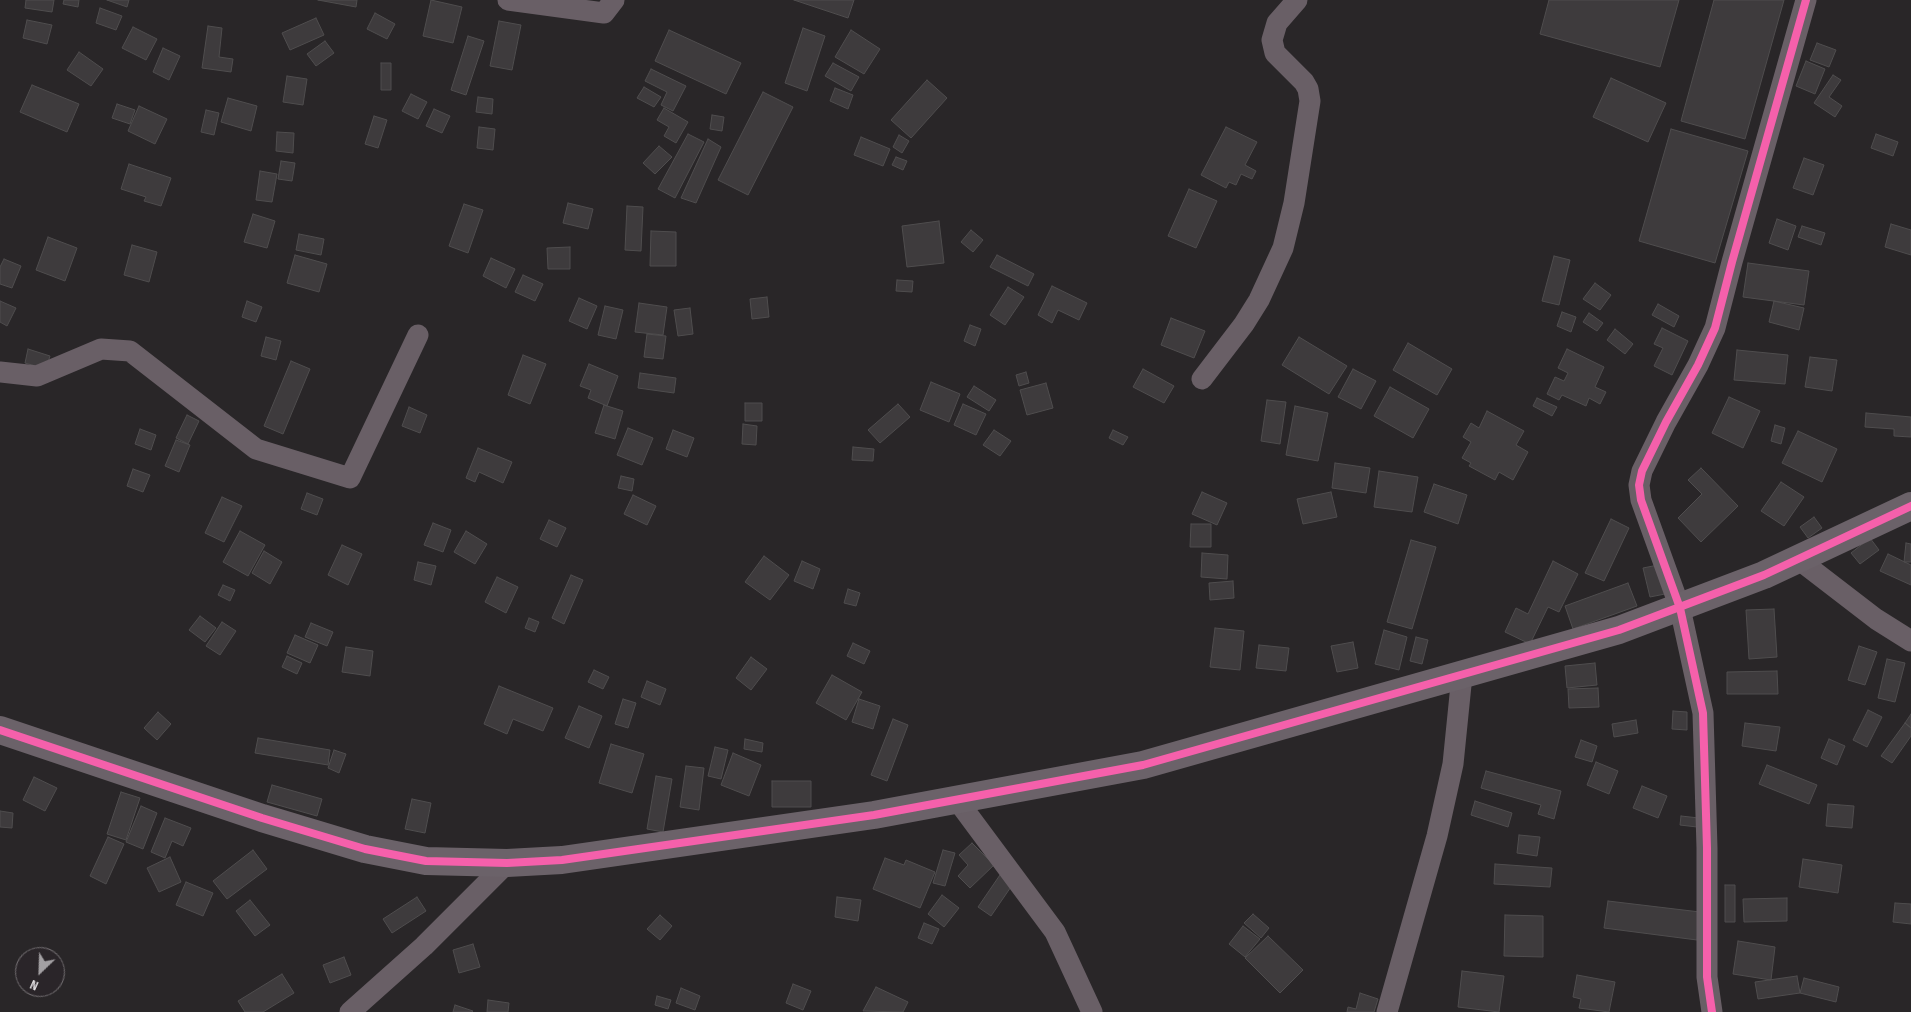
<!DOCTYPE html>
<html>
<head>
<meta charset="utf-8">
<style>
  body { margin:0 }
  #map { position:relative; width:1911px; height:1012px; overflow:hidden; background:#292628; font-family:"Sofia Sans Condensed",sans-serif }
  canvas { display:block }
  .north { position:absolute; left:15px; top:947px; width:50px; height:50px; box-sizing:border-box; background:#2a2529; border:1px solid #757174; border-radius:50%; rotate:204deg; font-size:14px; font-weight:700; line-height:20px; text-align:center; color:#e5e2e5 }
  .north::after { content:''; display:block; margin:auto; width:18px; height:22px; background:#a3a0a3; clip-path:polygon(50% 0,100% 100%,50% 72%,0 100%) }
</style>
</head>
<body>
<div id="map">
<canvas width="1911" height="1012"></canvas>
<div class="north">N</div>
</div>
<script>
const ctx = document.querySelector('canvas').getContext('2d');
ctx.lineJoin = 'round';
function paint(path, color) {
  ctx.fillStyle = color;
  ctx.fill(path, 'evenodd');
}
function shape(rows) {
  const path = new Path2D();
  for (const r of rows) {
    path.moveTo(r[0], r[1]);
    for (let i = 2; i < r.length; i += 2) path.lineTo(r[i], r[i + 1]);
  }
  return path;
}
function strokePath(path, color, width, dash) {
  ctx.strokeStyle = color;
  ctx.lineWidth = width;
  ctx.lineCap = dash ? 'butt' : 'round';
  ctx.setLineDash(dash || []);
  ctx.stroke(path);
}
const building = shape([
  [26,0,54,0,52,12,25,8,26,0],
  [64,0,79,0,78,7,63,4,64,0],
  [107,0,129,0,127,7,107,0],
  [318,0,357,0,356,7,318,0],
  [431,0,462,7,453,43,423,36,431,0],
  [794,0,854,0,848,18,794,0],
  [1549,0,1679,0,1660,67,1540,34,1549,0],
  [1714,0,1784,0,1745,139,1681,121,1714,0],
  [100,8,122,16,116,30,96,23,100,8],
  [375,13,395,24,387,39,367,29,375,13],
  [316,18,324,35,290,50,282,33,316,18],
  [27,20,52,25,47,44,23,38,27,20],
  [499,21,521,25,512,70,490,66,499,21],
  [208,26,222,28,219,57,233,59,231,72,202,68,208,26],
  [133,27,157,39,146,60,122,48,133,27],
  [803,28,825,36,807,91,785,83,803,28],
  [669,30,741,63,726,94,655,61,669,30],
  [851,30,880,49,864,74,835,57,851,30],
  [468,36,484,41,466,95,451,90,468,36],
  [325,41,334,53,316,66,307,54,325,41],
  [1817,43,1836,50,1829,67,1810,60,1817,43],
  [163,48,180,56,169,80,153,72,163,48],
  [79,52,103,69,91,86,67,70,79,52],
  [1806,61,1825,69,1815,94,1796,86,1806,61],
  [381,63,391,63,391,90,381,90,381,63],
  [833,63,859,77,851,91,825,76,833,63],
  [651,69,686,86,673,111,661,105,667,92,645,81,651,69],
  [1833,75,1841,80,1829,97,1842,106,1835,117,1814,103,1833,75],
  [287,76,307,79,303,105,283,102,287,76],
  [1611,78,1666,103,1648,142,1593,117,1611,78],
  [927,80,947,98,911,138,891,120,927,80],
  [32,85,79,104,67,132,20,112,32,85],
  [644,87,661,97,654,107,637,98,644,87],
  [835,88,853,95,848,109,830,101,835,88],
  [763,92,793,107,748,195,718,180,763,92],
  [411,94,427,102,418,119,402,111,411,94],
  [478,97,493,99,492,114,476,112,478,97],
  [228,98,257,106,251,131,221,122,228,98],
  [117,104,135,110,130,124,112,118,117,104],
  [139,106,167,119,155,144,128,131,139,106],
  [664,108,688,122,676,143,664,136,669,127,657,120,664,108],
  [434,109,450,116,442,133,426,126,434,109],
  [206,110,219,113,214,135,201,132,206,110],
  [712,115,724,117,722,131,710,129,712,115],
  [374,116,387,120,378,148,365,144,374,116],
  [479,127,495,129,493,150,477,148,479,127],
  [1226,127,1257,142,1245,165,1256,171,1252,179,1241,174,1236,185,1229,182,1226,188,1201,175,1226,127],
  [1671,129,1748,151,1715,263,1639,241,1671,129],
  [277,132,294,133,293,153,276,151,277,132],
  [688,134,704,142,675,198,658,189,688,134],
  [1876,134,1898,142,1893,156,1871,148,1876,134],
  [899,135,909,141,902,153,893,147,899,135],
  [861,137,890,149,883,166,854,155,861,137],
  [708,139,721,147,696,203,681,198,708,139],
  [659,146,672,157,655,174,643,163,659,146],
  [896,157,907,161,903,170,892,165,896,157],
  [1804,158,1824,165,1813,195,1793,188,1804,158],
  [281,161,295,163,292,181,278,179,281,161],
  [129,164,171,178,161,206,144,201,146,197,121,189,129,164],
  [260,171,277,174,272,202,256,200,260,171],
  [1189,189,1217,201,1196,248,1168,236,1189,189],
  [568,203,593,209,588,229,563,223,568,203],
  [464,204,483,210,468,253,449,246,464,204],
  [627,206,643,207,641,251,625,250,627,206],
  [253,214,275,221,267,248,244,242,253,214],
  [1777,219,1796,226,1788,250,1769,243,1777,219],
  [939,221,944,263,907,267,902,226,939,221],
  [1891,224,1911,230,1911,255,1885,247,1891,224],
  [1802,226,1825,233,1821,245,1798,237,1802,226],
  [971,230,983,240,973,252,961,242,971,230],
  [651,231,676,232,676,266,650,266,651,231],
  [299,234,324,239,321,255,296,250,299,234],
  [48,237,77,248,65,281,36,270,48,237],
  [132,245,157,252,149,282,124,275,132,245],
  [570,247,570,269,548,269,547,248,570,247],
  [295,255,327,264,319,292,287,283,295,255],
  [997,255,1034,274,1028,286,990,267,997,255],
  [1554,256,1570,260,1559,305,1542,301,1554,256],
  [491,258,515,269,506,288,483,276,491,258],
  [4,259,21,266,12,288,0,284,0,267,4,259],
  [1748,263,1809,271,1804,305,1743,297,1748,263],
  [523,275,543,284,535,301,515,292,523,275],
  [897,280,913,281,912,292,896,291,897,280],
  [1595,283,1611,295,1600,310,1583,299,1595,283],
  [1052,286,1087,303,1079,320,1058,310,1052,323,1038,315,1052,286],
  [1008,287,1024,297,1005,325,990,315,1008,287],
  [767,297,769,317,752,319,750,299,767,297],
  [579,298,597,306,587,329,569,321,579,298],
  [0,301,16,308,7,326,0,322,0,301],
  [247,301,262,307,256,322,242,317,247,301],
  [1774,301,1804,308,1799,330,1769,322,1774,301],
  [639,303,667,307,663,335,635,332,639,303],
  [1658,304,1679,316,1674,327,1652,315,1658,304],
  [605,306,623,310,616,339,598,335,605,306],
  [690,308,693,334,678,336,674,310,690,308],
  [1562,312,1576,317,1571,332,1557,326,1562,312],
  [1589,313,1603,323,1597,331,1583,322,1589,313],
  [1171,318,1205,331,1194,358,1161,345,1171,318],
  [970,325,981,329,975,346,964,341,970,325],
  [1662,328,1688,341,1672,375,1654,366,1663,348,1654,344,1662,328],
  [1615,329,1633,344,1625,354,1607,340,1615,329],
  [647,334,666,336,663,359,644,357,647,334],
  [266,337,281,341,276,360,261,356,266,337],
  [1299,337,1347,366,1329,394,1282,365,1299,337],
  [1408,343,1452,369,1437,395,1393,370,1408,343],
  [28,349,50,356,46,369,25,363,28,349],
  [1567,349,1604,367,1595,387,1606,392,1600,404,1589,398,1586,406,1562,395,1559,400,1547,394,1555,377,1564,381,1568,373,1558,368,1567,349],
  [1737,350,1788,355,1785,384,1734,380,1737,350],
  [523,355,546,364,530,404,508,395,523,355],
  [1810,357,1837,360,1832,391,1805,387,1810,357],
  [291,361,310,369,283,434,264,426,291,361],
  [589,364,618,376,607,406,588,398,591,390,580,386,589,364],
  [1143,369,1174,386,1164,403,1133,387,1143,369],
  [1353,369,1376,381,1361,409,1338,397,1353,369],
  [1026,372,1029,383,1019,386,1016,375,1026,372],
  [640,373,676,378,674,393,638,388,640,373],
  [931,382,960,394,949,422,920,410,931,382],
  [1046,383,1053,408,1027,415,1020,390,1046,383],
  [974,386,996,400,989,411,967,397,974,386],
  [1390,387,1429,409,1413,438,1374,416,1390,387],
  [1729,397,1760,411,1743,448,1712,433,1729,397],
  [1537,398,1557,407,1552,416,1533,406,1537,398],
  [1267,400,1286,402,1280,444,1261,441,1267,400],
  [745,403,762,403,762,421,745,421,745,403],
  [898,404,910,417,880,443,868,430,898,404],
  [963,404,986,414,976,435,954,425,963,404],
  [604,405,623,411,615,439,595,433,604,405],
  [1295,406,1328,413,1318,461,1286,455,1295,406],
  [409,407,427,415,420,433,402,426,409,407],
  [1487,411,1524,431,1516,445,1528,452,1513,480,1499,472,1495,480,1469,466,1471,463,1462,458,1471,442,1463,437,1471,423,1479,428,1487,411],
  [1866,413,1911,417,1911,437,1894,436,1894,429,1865,427,1866,413],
  [187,415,199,421,188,444,176,438,187,415],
  [743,424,757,426,756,445,742,444,743,424],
  [1775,425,1785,428,1781,444,1771,441,1775,425],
  [628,428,653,438,642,465,617,455,628,428],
  [140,429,156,435,151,450,135,444,140,429],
  [673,430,694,438,687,457,666,449,673,430],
  [994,430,1011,441,1000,456,983,445,994,430],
  [1113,430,1128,437,1123,445,1109,438,1113,430],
  [1798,431,1837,449,1822,482,1782,463,1798,431],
  [176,440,190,445,179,472,165,466,176,440],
  [853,447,874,449,873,461,852,460,853,447],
  [478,448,512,462,503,483,479,472,475,482,466,478,478,448],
  [1335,463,1370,468,1366,493,1332,488,1335,463],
  [1701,468,1738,506,1701,542,1678,518,1702,494,1688,480,1701,468],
  [133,469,150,475,143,492,127,486,133,469],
  [1379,471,1418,477,1412,512,1374,507,1379,471],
  [621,476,634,479,632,491,618,488,621,476],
  [1781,482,1804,497,1784,526,1761,511,1781,482],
  [1434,484,1467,495,1458,524,1424,512,1434,484],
  [1202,492,1227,503,1217,525,1192,514,1202,492],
  [1331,492,1337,517,1303,524,1297,499,1331,492],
  [307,493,323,499,317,515,301,509,307,493],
  [633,495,656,506,647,525,624,514,633,495],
  [222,497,242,506,224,542,205,533,222,497],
  [1814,517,1822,528,1808,538,1800,527,1814,517],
  [1611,519,1629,528,1604,581,1585,573,1611,519],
  [549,520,566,528,557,547,540,539,549,520],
  [433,523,451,530,443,552,424,545,433,523],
  [1191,524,1211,524,1211,547,1190,547,1191,524],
  [240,531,265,545,248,576,223,562,240,531],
  [466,531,487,544,475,564,454,552,466,531],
  [1870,538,1879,550,1860,564,1851,553,1870,538],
  [1411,540,1436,547,1412,629,1387,622,1411,540],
  [1906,543,1911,544,1911,562,1904,562,1906,543],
  [342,545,362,554,348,585,328,575,342,545],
  [264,551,282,562,270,584,252,573,264,551],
  [1202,553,1228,555,1227,579,1201,577,1202,553],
  [1888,554,1911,565,1911,585,1880,571,1888,554],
  [764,556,789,575,770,600,745,582,764,556],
  [802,561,820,569,813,589,794,581,802,561],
  [1553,561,1578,574,1559,612,1548,607,1530,644,1505,632,1516,608,1528,614,1553,561],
  [418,562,436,566,431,585,414,580,418,562],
  [1658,565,1665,594,1650,597,1643,568,1658,565],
  [571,575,583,580,564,624,552,618,571,575],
  [497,577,518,587,506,613,485,602,497,577],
  [1233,581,1234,598,1210,600,1209,583,1233,581],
  [1628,583,1637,606,1573,629,1565,606,1628,583],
  [223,585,235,590,230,601,218,595,223,585],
  [848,589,860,593,856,606,844,603,848,589],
  [1774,609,1777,657,1749,659,1746,610,1774,609],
  [200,616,216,628,205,642,189,630,200,616],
  [529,618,539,622,535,632,525,628,529,618],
  [222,622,236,631,220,655,206,646,222,622],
  [311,623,333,632,327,646,305,637,311,623],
  [1215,628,1244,631,1240,670,1210,667,1215,628],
  [1384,630,1407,637,1399,670,1375,664,1384,630],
  [295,635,318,645,310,663,287,653,295,635],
  [1416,637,1428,640,1422,664,1410,661,1416,637],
  [1353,642,1358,668,1337,672,1331,646,1353,642],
  [853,643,870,651,864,664,847,656,853,643],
  [1259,645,1289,648,1286,671,1256,668,1259,645],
  [1859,646,1877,652,1865,685,1848,680,1859,646],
  [346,647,373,651,370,676,342,672,346,647],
  [287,656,302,663,297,674,282,667,287,656],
  [751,657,767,669,751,690,736,678,751,657],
  [1887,659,1905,663,1895,702,1878,698,1887,659],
  [1595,663,1597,685,1567,688,1565,666,1595,663],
  [594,670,609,677,603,689,588,682,594,670],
  [1777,671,1778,694,1727,694,1727,672,1777,671],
  [832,675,862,692,846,720,816,703,832,675],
  [647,681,666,689,660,705,641,697,647,681],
  [499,686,553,708,543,731,513,719,507,734,484,724,499,686],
  [1598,688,1599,707,1569,708,1568,689,1598,688],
  [623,699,636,703,628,728,615,724,623,699],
  [859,699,880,706,873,729,852,722,859,699],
  [579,706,602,716,589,748,565,738,579,706],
  [1868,710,1882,717,1867,747,1853,740,1868,710],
  [1673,711,1687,712,1687,730,1672,729,1673,711],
  [158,712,171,724,157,740,144,728,158,712],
  [1911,714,1911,728,1905,723,1911,714],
  [893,719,908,725,887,781,871,775,893,719],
  [1636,720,1638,733,1614,737,1612,724,1636,720],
  [1745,723,1780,727,1776,751,1742,746,1745,723],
  [1905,723,1911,728,1911,736,1892,763,1881,756,1905,723],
  [258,738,330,750,328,765,255,753,258,738],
  [745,739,763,743,762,752,744,749,745,739],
  [1829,739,1845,746,1837,765,1821,758,1829,739],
  [1581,740,1597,746,1592,762,1575,757,1581,740],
  [611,744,644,754,632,793,599,783,611,744],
  [715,747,728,750,721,779,708,776,715,747],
  [334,750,346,754,339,773,328,768,334,750],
  [733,753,761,765,749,796,721,785,733,753],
  [1596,762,1618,771,1609,794,1587,785,1596,762],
  [1767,765,1817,785,1809,804,1759,784,1767,765],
  [686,766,704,768,699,810,680,807,686,766],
  [1486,771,1561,791,1554,819,1538,814,1541,805,1481,788,1486,771],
  [656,776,672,779,663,832,647,829,656,776],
  [34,777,57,788,45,811,23,800,34,777],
  [772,781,811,781,811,807,772,807,772,781],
  [272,785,322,799,317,816,267,802,272,785],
  [1642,786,1667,796,1658,818,1633,808,1642,786],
  [121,792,140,798,126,840,107,834,121,792],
  [412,799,431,803,425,833,405,829,412,799],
  [1475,801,1512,813,1508,827,1471,815,1475,801],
  [1828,804,1854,806,1852,828,1826,826,1828,804],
  [141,806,157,813,143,849,126,842,141,806],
  [0,811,13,813,12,828,0,827,0,811],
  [1681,816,1699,818,1697,827,1680,825,1681,816],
  [165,818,191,828,183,846,172,841,165,858,151,852,165,818],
  [1519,835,1540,837,1537,856,1517,853,1519,835],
  [108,837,124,844,106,884,90,876,108,837],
  [972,843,994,865,970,888,958,876,968,865,959,855,972,843],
  [253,850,267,869,227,899,213,881,253,850],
  [943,850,955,853,945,886,933,883,943,850],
  [170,857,181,882,159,892,147,868,170,857],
  [885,858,904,865,906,860,935,872,920,908,873,889,885,858],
  [1803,859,1842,865,1838,893,1799,887,1803,859],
  [1495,864,1552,868,1550,887,1494,884,1495,864],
  [1002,872,1015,881,991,916,978,907,1002,872],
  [186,882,213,893,203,916,176,905,186,882],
  [1725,885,1735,885,1735,922,1725,922,1725,885],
  [942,895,959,908,944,927,928,914,942,895],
  [417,897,426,911,392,933,383,919,417,897],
  [837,897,861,900,858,921,835,917,837,897],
  [1787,898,1787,921,1744,922,1743,899,1787,898],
  [250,900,270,925,255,936,236,911,250,900],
  [1608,901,1700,912,1697,940,1604,928,1608,901],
  [1895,903,1911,904,1911,924,1893,922,1895,903],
  [1253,914,1269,928,1261,938,1244,923,1253,914],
  [660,915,672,926,660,940,647,929,660,915],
  [1505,915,1543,916,1543,957,1504,956,1505,915],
  [924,923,939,929,932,944,918,938,924,923],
  [1243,926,1260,939,1245,957,1229,944,1243,926],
  [1268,936,1303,970,1280,993,1245,958,1268,936],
  [1738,941,1775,947,1771,980,1733,974,1738,941],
  [473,944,480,967,459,973,453,950,473,944],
  [344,957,351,975,330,983,323,965,344,957],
  [1462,971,1504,976,1499,1012,1458,1007,1462,971],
  [282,974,294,993,263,1012,245,1012,238,1001,282,974],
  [1577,975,1615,982,1609,1012,1579,1008,1581,999,1573,997,1577,975],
  [1797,976,1800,993,1758,999,1755,982,1797,976],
  [1804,978,1839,987,1836,1002,1800,993,1804,978],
  [793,984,811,991,803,1010,786,1003,793,984],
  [876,987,908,1002,903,1012,863,1011,876,987],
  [681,988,700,996,695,1010,676,1003,681,988],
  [1360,993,1378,999,1374,1012,1347,1012,1348,1007,1356,1009,1360,993],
  [657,996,671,1000,668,1009,655,1005,657,996],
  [488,1000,509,1003,508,1012,487,1012,488,1000],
  [455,1005,473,1011,472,1012,453,1012,455,1005]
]);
paint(building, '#3e3b3d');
strokePath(building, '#4f4d4e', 1);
strokePath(shape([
  [508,0,604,13,614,0],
  [0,372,37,376,101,349,130,351,256,449,350,478,418,335],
  [1202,379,1244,324,1259,300,1283,248,1294,203,1310,101,1308,89,1304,82,1275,53,1272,40,1277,23,1297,0],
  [1798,559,1876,619,1911,641],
  [957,800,1055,932,1092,1012],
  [350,1012,424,946,507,863],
  [1387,1012,1437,836,1453,764,1462,675],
  [1712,1012,1707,977,1707,848,1703,713,1680,608,1641,500,1639,485,1642,471,1666,422,1698,365,1715,328,1732,262,1806,0]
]), '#695f66', 21);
strokePath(shape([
  [0,730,262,818,365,849,426,861,507,863,562,860,874,815,1143,765,1619,630,1764,575,1911,506]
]), '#6b6269', 28);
strokePath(shape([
  [0,730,262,818,365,849,426,861,507,863,562,860,874,815,1143,765,1619,630,1764,575,1911,506],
  [1712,1012,1707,977,1707,848,1703,713,1680,608,1641,500,1639,485,1642,471,1666,422,1698,365,1715,328,1732,262,1806,0]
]), '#f560ab', 8);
</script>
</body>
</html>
